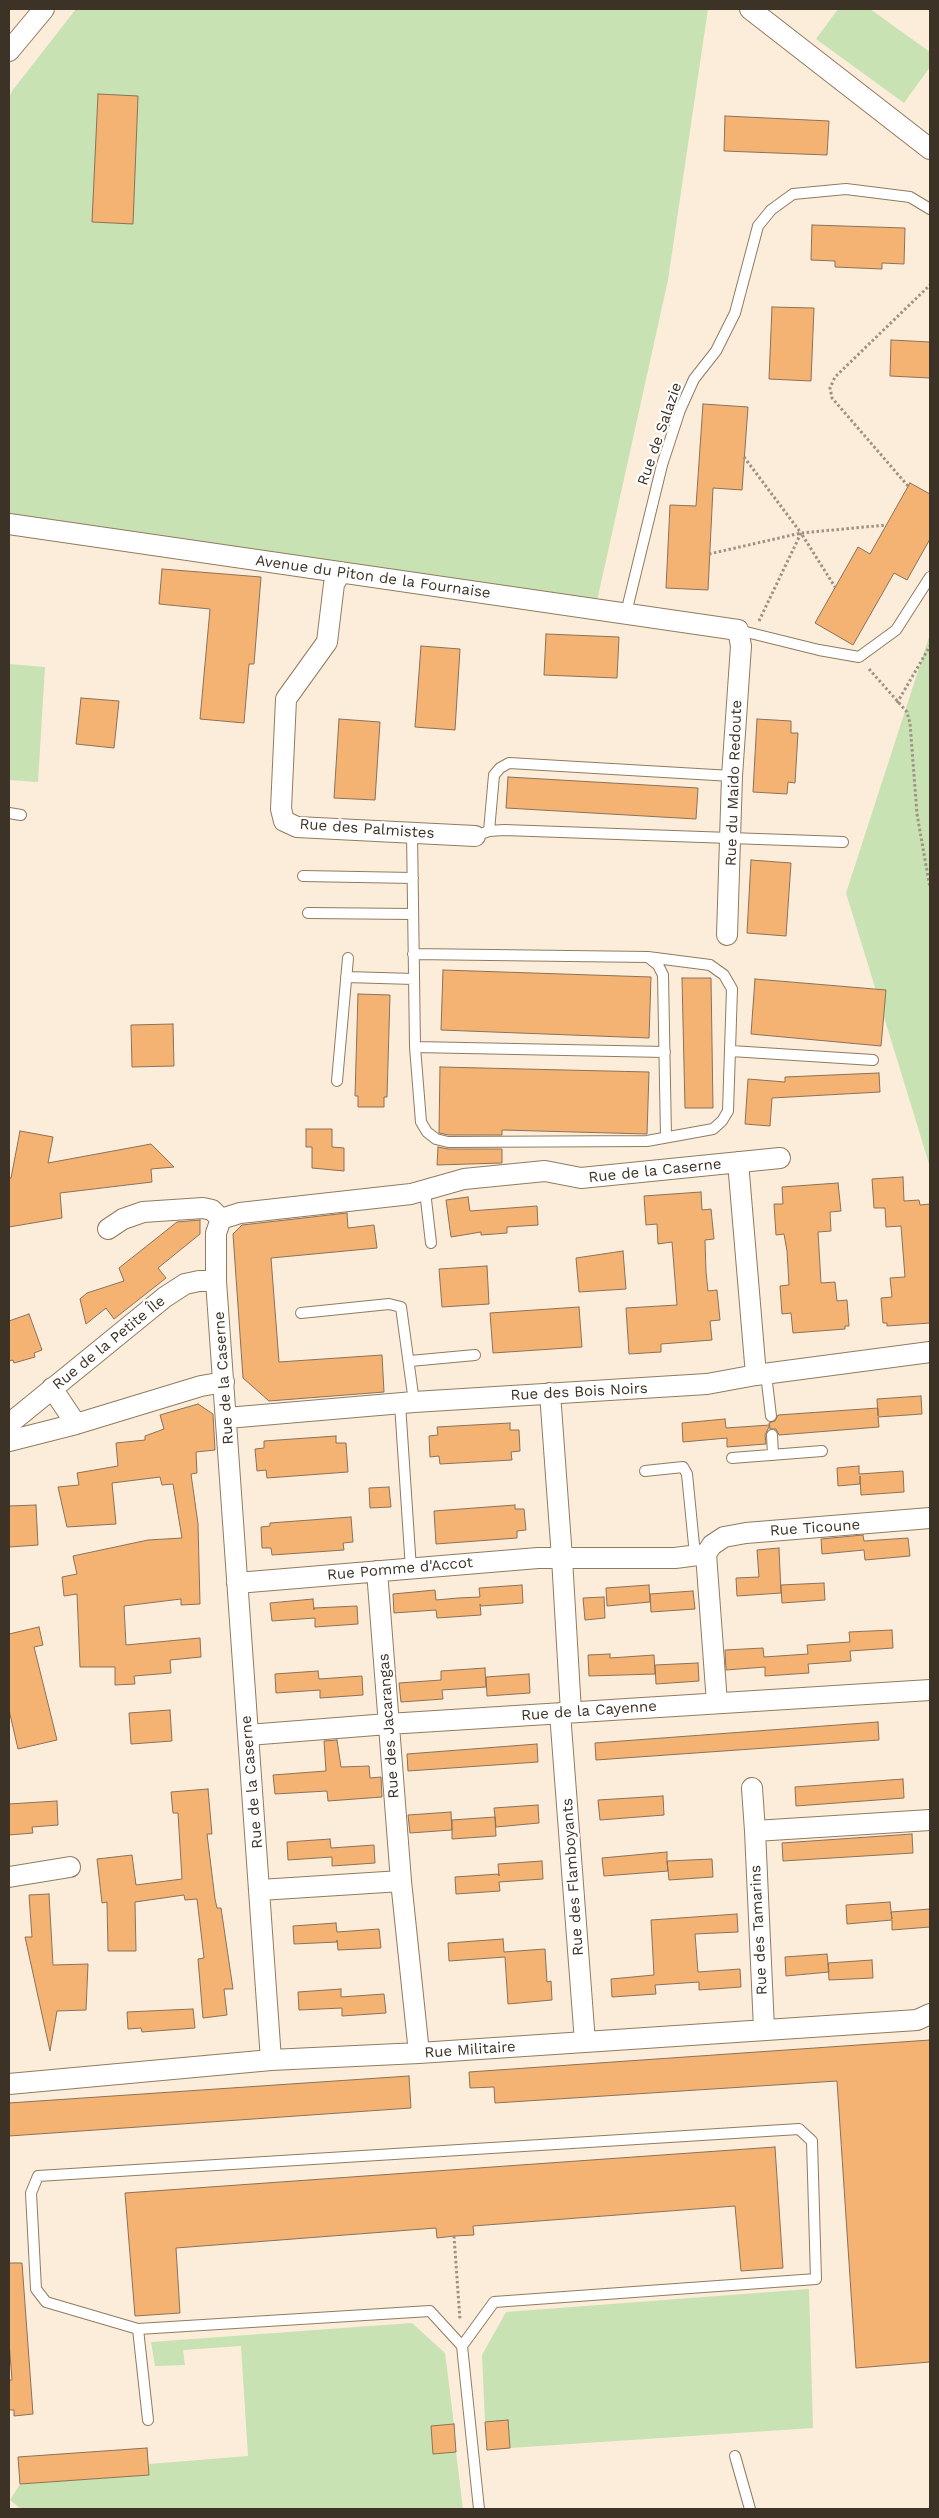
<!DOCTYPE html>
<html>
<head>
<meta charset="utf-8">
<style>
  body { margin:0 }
  #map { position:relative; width:939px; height:2518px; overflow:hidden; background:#fceddb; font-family:"Work Sans",sans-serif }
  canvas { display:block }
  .frame { position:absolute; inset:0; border:10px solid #3c3226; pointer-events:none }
</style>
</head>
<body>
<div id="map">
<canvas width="939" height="2518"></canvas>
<div class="frame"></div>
</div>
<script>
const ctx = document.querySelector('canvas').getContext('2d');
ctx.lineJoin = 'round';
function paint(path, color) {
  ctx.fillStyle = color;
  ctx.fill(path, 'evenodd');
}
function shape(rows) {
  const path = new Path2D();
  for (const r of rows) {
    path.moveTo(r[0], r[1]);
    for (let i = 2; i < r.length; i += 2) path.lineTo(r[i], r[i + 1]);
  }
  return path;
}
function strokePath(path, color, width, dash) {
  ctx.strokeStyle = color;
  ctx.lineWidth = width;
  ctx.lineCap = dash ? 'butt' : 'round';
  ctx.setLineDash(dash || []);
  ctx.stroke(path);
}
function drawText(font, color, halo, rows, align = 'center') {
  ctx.font = font + ' "Work Sans",sans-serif';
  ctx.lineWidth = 4.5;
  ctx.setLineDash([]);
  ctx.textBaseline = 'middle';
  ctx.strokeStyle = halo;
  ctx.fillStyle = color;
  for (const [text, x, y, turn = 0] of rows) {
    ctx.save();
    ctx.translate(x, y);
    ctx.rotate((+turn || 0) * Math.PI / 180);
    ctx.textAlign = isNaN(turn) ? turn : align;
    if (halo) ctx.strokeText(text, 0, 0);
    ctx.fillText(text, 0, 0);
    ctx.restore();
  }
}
paint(shape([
  [76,9,708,9,668,280,597,601,9,517,9,98,12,91],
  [838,9,870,9,930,52,930,67,904,103,816,39],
  [930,634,930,1167,846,893],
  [9,664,45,667,38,782,9,780],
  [809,2289,813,2428,510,2448,508,2420,485,2422,482,2355,506,2312],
  [412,2323,445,2353,454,2424,431,2426,433,2454,456,2452,463,2509,21,2509,10,2500,20,2484,149,2475,149,2464,248,2456,241,2346,183,2350,185,2365,155,2366,151,2342]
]), '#c9e2b3');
const building = shape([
  [98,94,138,96,133,224,92,222,98,94],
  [725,116,829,121,827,155,724,151,725,116],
  [812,225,905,228,904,264,882,263,882,269,835,267,835,261,811,260,812,225],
  [772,307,814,308,811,381,769,379,772,307],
  [891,340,930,342,930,378,890,376,891,340],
  [703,404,748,407,742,490,713,488,708,590,666,588,670,505,696,506,703,404],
  [910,483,930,494,930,539,907,580,894,573,853,645,815,623,858,547,870,554,910,483],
  [162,569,261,577,254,664,249,664,244,723,200,719,210,609,159,604,162,569],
  [546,634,619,637,617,678,544,675,546,634],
  [421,646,460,649,455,730,415,727,421,646],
  [81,698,119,701,114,748,76,744,81,698],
  [339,719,380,722,375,800,334,798,339,719],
  [757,719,791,721,791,733,798,733,795,783,788,782,787,794,753,792,757,719],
  [508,777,698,788,696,819,506,808,508,777],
  [751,860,791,863,786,936,747,933,751,860],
  [443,970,651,977,649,1038,441,1030,443,970],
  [682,978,711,978,713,1108,685,1108,682,978],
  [755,979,886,990,881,1046,751,1034,755,979],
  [358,994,390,995,387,1097,384,1097,384,1107,358,1107,358,1096,355,1096,358,994],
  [173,1024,174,1066,132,1067,131,1025,173,1024],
  [440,1067,649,1072,647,1134,502,1130,502,1135,449,1135,439,1133,440,1067],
  [879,1073,880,1092,772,1098,770,1126,745,1124,748,1079,785,1082,785,1077,879,1073],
  [306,1129,332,1129,332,1147,344,1148,344,1171,312,1168,312,1147,306,1147,306,1129],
  [20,1131,53,1137,48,1163,151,1144,174,1167,151,1169,152,1182,60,1193,62,1218,9,1227,9,1178,11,1178,20,1131],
  [438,1147,448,1149,502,1149,502,1163,437,1165,438,1147],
  [903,1177,904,1201,919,1200,920,1205,930,1204,930,1323,887,1326,887,1323,883,1323,881,1298,892,1297,890,1278,905,1277,901,1226,886,1227,885,1208,874,1208,872,1179,903,1177],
  [838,1183,841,1211,830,1212,831,1231,818,1232,821,1283,835,1282,837,1301,847,1300,849,1326,845,1326,845,1329,793,1333,791,1313,782,1314,780,1286,789,1285,787,1251,784,1234,776,1235,774,1204,783,1204,782,1187,838,1183],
  [701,1192,702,1210,711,1209,714,1239,705,1240,706,1272,708,1291,717,1290,720,1320,710,1321,712,1340,661,1344,661,1352,629,1354,626,1308,677,1305,672,1242,658,1244,657,1224,646,1225,644,1196,701,1192],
  [468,1197,470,1211,537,1206,538,1225,507,1227,507,1233,481,1235,481,1232,451,1237,446,1200,468,1197],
  [347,1213,348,1228,374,1225,377,1248,271,1258,279,1362,382,1355,384,1392,269,1401,243,1378,233,1234,242,1225,347,1213],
  [200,1220,200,1234,158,1268,166,1278,114,1319,106,1308,86,1324,80,1299,87,1293,124,1281,119,1268,177,1222,200,1220],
  [623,1251,626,1289,579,1292,576,1258,623,1251],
  [487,1266,489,1304,442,1307,439,1269,487,1266],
  [579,1307,582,1347,493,1353,490,1313,579,1307],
  [29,1314,42,1350,34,1353,35,1357,14,1363,13,1360,9,1361,9,1321,29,1314],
  [921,1396,922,1414,878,1417,879,1427,779,1435,776,1429,770,1429,769,1423,775,1421,778,1415,878,1408,878,1416,877,1399,921,1396],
  [198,1404,213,1414,215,1450,196,1452,197,1473,191,1474,198,1524,200,1604,181,1605,181,1599,124,1606,126,1645,200,1638,201,1657,170,1660,171,1673,134,1676,135,1684,115,1685,115,1667,80,1667,77,1594,64,1596,62,1577,77,1574,73,1556,148,1540,182,1538,173,1484,162,1485,160,1477,112,1483,116,1524,67,1527,58,1487,79,1485,77,1473,118,1466,116,1443,145,1440,145,1436,164,1429,160,1415,198,1404],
  [725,1419,726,1428,770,1425,765,1435,766,1444,727,1447,727,1438,683,1442,682,1423,725,1419],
  [510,1423,510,1430,519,1430,520,1451,511,1452,512,1460,440,1464,439,1456,430,1457,429,1436,438,1435,437,1427,510,1423],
  [336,1436,336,1443,346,1443,348,1472,267,1478,266,1470,257,1471,255,1449,264,1448,264,1441,336,1436],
  [859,1466,859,1474,903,1471,904,1492,861,1495,860,1476,860,1484,838,1486,837,1468,859,1466],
  [389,1487,391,1507,370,1508,369,1488,389,1487],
  [36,1505,38,1545,9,1547,9,1506,36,1505],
  [515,1505,515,1509,524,1509,526,1530,517,1531,517,1538,436,1544,434,1511,515,1505],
  [351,1517,353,1542,343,1543,344,1550,272,1555,271,1548,262,1548,261,1527,270,1526,270,1523,351,1517],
  [863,1535,864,1541,908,1538,910,1556,865,1560,864,1550,822,1554,821,1539,863,1535],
  [779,1548,781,1593,737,1596,736,1578,759,1577,757,1550,779,1548],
  [824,1583,825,1600,782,1603,781,1585,824,1583],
  [522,1585,523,1603,481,1606,480,1604,481,1615,437,1618,436,1610,394,1613,393,1594,435,1590,436,1600,458,1598,480,1597,479,1588,522,1585],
  [649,1585,650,1602,607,1606,606,1588,649,1585],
  [693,1591,695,1609,651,1612,650,1594,693,1591],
  [604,1597,605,1618,585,1620,583,1598,604,1597],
  [313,1599,314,1610,314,1608,357,1606,358,1624,315,1627,315,1618,272,1621,270,1603,313,1599],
  [39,1627,43,1645,34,1647,57,1740,18,1749,9,1710,9,1634,39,1627],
  [892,1630,893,1648,850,1651,851,1661,808,1664,809,1673,765,1676,765,1667,726,1670,725,1650,763,1648,764,1657,808,1654,807,1645,850,1642,849,1632,892,1630],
  [610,1654,610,1658,654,1655,655,1674,589,1676,588,1655,610,1654],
  [698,1663,699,1681,656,1684,655,1665,698,1663],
  [485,1668,486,1687,442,1690,443,1699,401,1702,399,1683,441,1680,441,1671,485,1668],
  [318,1671,319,1679,362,1676,363,1695,320,1698,320,1690,276,1693,275,1674,318,1671],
  [529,1674,530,1693,487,1696,486,1677,529,1674],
  [170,1710,172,1741,131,1744,129,1713,170,1710],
  [878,1722,879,1740,596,1760,595,1743,878,1722],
  [337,1740,341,1767,369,1766,370,1778,381,1777,382,1797,328,1801,327,1791,275,1794,273,1775,326,1771,324,1741,337,1740],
  [537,1744,538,1762,408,1771,407,1754,537,1744],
  [903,1779,904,1798,796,1806,795,1787,903,1779],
  [208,1789,212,1834,207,1834,215,1899,217,1908,221,1908,233,1989,224,1989,227,2015,203,2018,198,1959,204,1958,197,1899,185,1900,184,1895,135,1902,136,1951,108,1951,107,1902,102,1903,97,1859,132,1855,136,1885,182,1879,178,1813,173,1813,171,1792,208,1789],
  [663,1796,664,1815,600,1820,598,1800,663,1796],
  [57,1801,58,1825,32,1827,33,1833,9,1835,9,1804,57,1801],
  [538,1805,539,1823,496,1827,495,1817,496,1836,452,1839,452,1820,495,1817,494,1808,538,1805],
  [451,1812,452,1830,410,1833,408,1815,451,1812],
  [912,1834,913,1853,783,1861,782,1843,912,1834],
  [330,1839,331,1848,374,1845,375,1863,332,1866,332,1857,288,1860,287,1842,330,1839],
  [667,1852,667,1861,712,1859,713,1877,669,1880,667,1861,668,1871,604,1876,602,1858,667,1852],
  [542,1861,543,1879,499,1882,500,1891,456,1894,455,1877,499,1874,499,1876,498,1864,542,1861],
  [49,1894,53,1965,88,1964,86,2010,57,2011,50,2051,25,1937,32,1937,29,1895,49,1894],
  [890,1902,892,1919,891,1912,930,1909,930,1927,892,1930,892,1920,847,1924,846,1905,890,1902],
  [737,1914,738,1932,695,1934,698,1972,740,1969,741,1987,699,1990,699,1982,655,1985,656,1994,612,1997,611,1979,654,1975,651,1920,737,1914],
  [336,1923,337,1932,379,1929,381,1948,338,1950,337,1940,337,1942,294,1944,293,1926,336,1923],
  [503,1939,504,1952,545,1949,547,1982,551,1981,552,2000,508,2004,505,1957,449,1961,448,1943,503,1939],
  [827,1954,829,1972,786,1976,785,1957,827,1954],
  [872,1960,873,1978,829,1980,828,1963,872,1960],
  [341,1989,341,1997,384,1994,386,2013,342,2016,342,2008,299,2010,298,1992,341,1989],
  [193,2009,195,2028,142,2032,141,2028,128,2029,127,2012,193,2009],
  [930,2040,930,2362,856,2368,837,2081,495,2103,494,2087,470,2088,469,2072,930,2040],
  [409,2076,411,2108,9,2136,9,2103,409,2076],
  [775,2147,783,2268,741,2271,735,2206,473,2226,474,2235,454,2236,437,2238,436,2228,176,2248,180,2313,135,2316,125,2193,775,2147],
  [9,2263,22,2263,33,2414,14,2416,14,2410,9,2410,9,2380,12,2380,9,2342,9,2263],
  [508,2420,510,2448,487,2450,485,2422,508,2420],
  [454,2424,456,2452,433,2454,431,2426,454,2424],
  [147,2448,149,2475,20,2484,18,2457,147,2448]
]);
paint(building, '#f4b372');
strokePath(building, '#8b7159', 1);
const service = shape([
  [626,613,662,465,680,410,694,379,716,351,735,313,758,226,771,210,793,194,846,189,910,197,930,209],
  [738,630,819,650,859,657,896,630,930,577],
  [9,813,21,815],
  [489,831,494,775,500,768,509,763,732,776],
  [412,832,415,1047,421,1122,427,1132,436,1139,448,1142,647,1141,713,1129,722,1121,728,1111,732,989,724,975,710,965,648,957],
  [475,836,489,831,504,830,843,842],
  [303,876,413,878],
  [308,913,413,914],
  [413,954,648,957,658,965,663,975,666,1137],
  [346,977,414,979],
  [415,1047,665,1052],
  [731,1051,873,1060],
  [337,1081,348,958],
  [425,1191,431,1243],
  [301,1313,389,1304,401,1307,414,1402],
  [410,1361,475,1355],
  [766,1374,771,1416],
  [400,1404,411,1569],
  [772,1435,773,1455],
  [732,1458,822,1451],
  [645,1471,683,1467,687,1474,695,1555],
  [138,2329,46,2302,36,2289,31,2193,38,2176,799,2129,812,2141,816,2279,494,2302,462,2346],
  [148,2420,138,2329,430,2311,462,2346,479,2509],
  [735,2456,750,2509]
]);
const minor = shape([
  [750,9,930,149],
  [9,51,44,9],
  [9,524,738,630,741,646,732,776,727,935],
  [341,572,334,584,327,642,286,699,281,809,284,821,297,827,475,836],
  [738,1162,756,1375],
  [108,1229,123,1219,143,1212,203,1208,212,1210,221,1219],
  [52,1388,76,1424],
  [550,1393,562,1558,571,1712],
  [227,1418,414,1402,707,1384,756,1375,930,1352],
  [9,1424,165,1297,185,1284,199,1281,216,1281],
  [9,1441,76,1424,201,1386,224,1382],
  [377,1571,401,1881,419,2053],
  [237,1583,538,1558,675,1558,706,1554],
  [717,1703,706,1554,712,1545,724,1537,746,1533,930,1518],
  [560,1713,585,2042],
  [248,1735,388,1724,930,1690],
  [752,1788,755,1831],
  [9,1877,70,1867],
  [260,1890,401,1881],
  [764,2029,755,1831,930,1820],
  [271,2060,216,1281,216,1233,221,1219,240,1213,411,1194,464,1179,545,1171,581,1178,780,1158],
  [9,2084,271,2060,419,2053,917,2020,930,2014]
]);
strokePath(service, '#917b5f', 12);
strokePath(minor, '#917b5f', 22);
strokePath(shape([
  [744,457,801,533],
  [908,486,832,398,830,388,835,377,930,285],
  [709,554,801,533,886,525],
  [759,621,801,533,835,587],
  [869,669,907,712,910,723,917,814,930,888],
  [897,703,930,646],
  [454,2236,460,2320]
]), '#9f9283', 3, [2.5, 2.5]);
strokePath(service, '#fff', 10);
strokePath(minor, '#fff', 20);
drawText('15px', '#3c3226', '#fff', [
  ["Rue de Salazie",660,434,-71],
  ["Avenue du Piton de la Fournaise",373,577,8],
  ["Rue du Maido Redoute",734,783,-88],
  ["Rue des Palmistes",367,829,4],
  ["Rue de la Caserne",655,1171,-6],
  ["Rue de la Petite Île",109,1343,-39],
  ["Rue de la Caserne",224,1378,-94],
  ["Rue des Bois Noirs",579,1392,-3],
  ["Rue Ticoune",815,1528,-4],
  ["Rue Pomme d'Accot",400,1569,-5],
  ["Rue de la Cayenne",589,1711,-4],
  ["Rue des Jacarangas",389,1726,-94],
  ["Rue de la Caserne",252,1782,-95],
  ["Rue des Flamboyants",573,1877,-94],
  ["Rue des Tamarins",759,1930,-93],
  ["Rue Militaire",470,2050,-4]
]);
</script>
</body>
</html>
